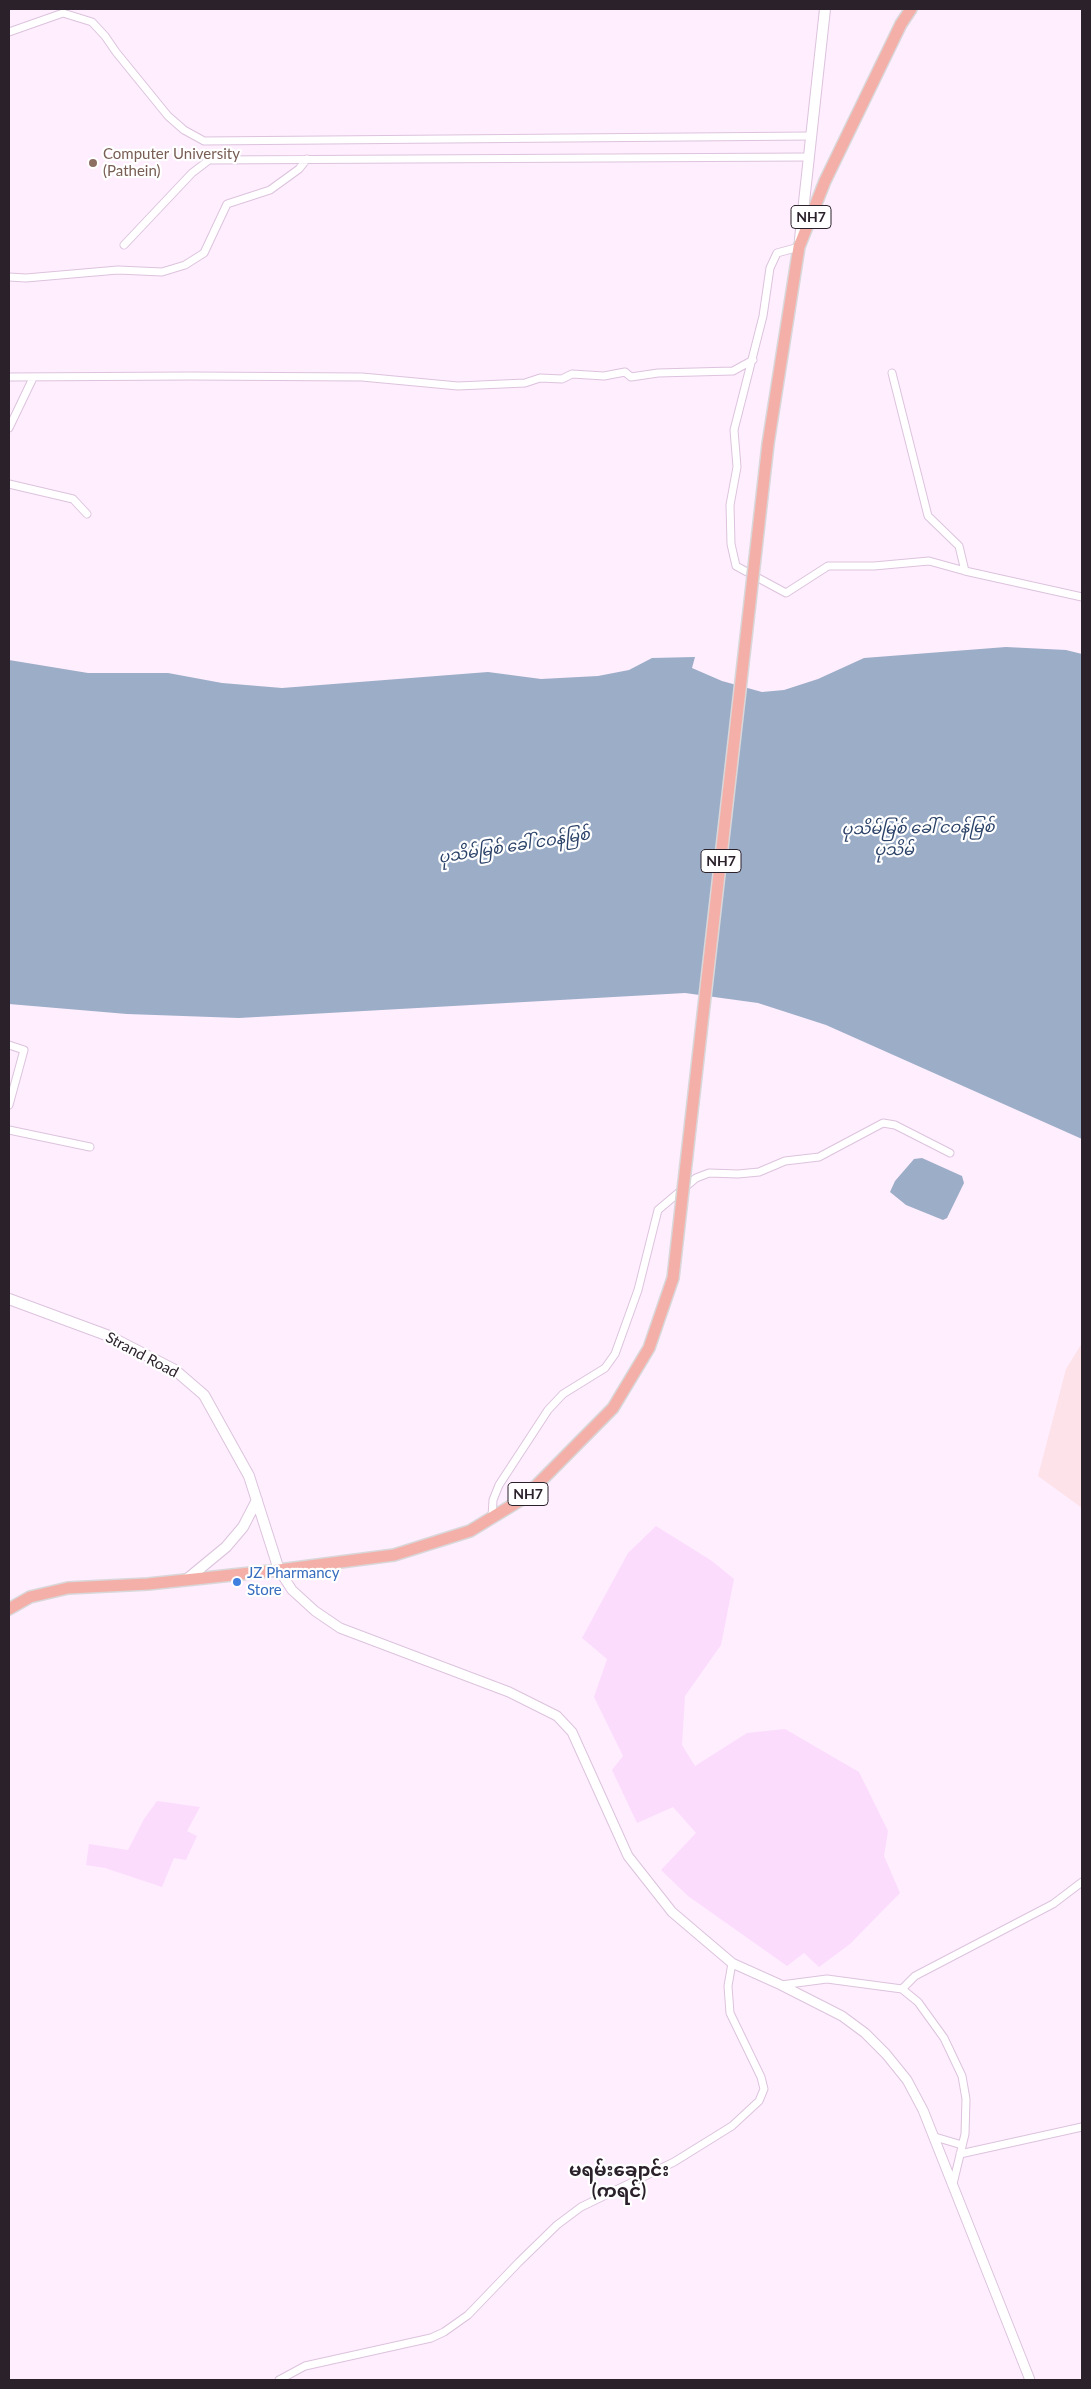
<!DOCTYPE html>
<html>
<head>
<meta charset="utf-8">
<style>
  body { margin:0 }
  #map { position:relative; width:1091px; height:2389px; overflow:hidden; background:#feeefe; font-family:Lato,sans-serif }
  canvas { display:block }
  .frame { position:absolute; inset:0; border:10px solid #2b212b; pointer-events:none }
</style>
</head>
<body>
<div id="map">
<canvas width="1091" height="2389"></canvas>
<div class="frame"></div>
</div>
<script>
const ctx = document.querySelector('canvas').getContext('2d');
ctx.lineJoin = 'round';
function paint(path, color) {
  ctx.fillStyle = color;
  ctx.fill(path, 'evenodd');
}
function shape(rows) {
  const path = new Path2D();
  for (const r of rows) {
    path.moveTo(r[0], r[1]);
    for (let i = 2; i < r.length; i += 2) path.lineTo(r[i], r[i + 1]);
  }
  return path;
}
function strokePath(path, color, width, dash) {
  ctx.strokeStyle = color;
  ctx.lineWidth = width;
  ctx.lineCap = dash ? 'butt' : 'round';
  ctx.setLineDash(dash || []);
  ctx.stroke(path);
}
function drawText(font, color, halo, rows, align = 'center') {
  ctx.font = font + ' Lato,"Noto Sans Myanmar",sans-serif';
  ctx.lineWidth = 4.5;
  ctx.setLineDash([]);
  ctx.textBaseline = 'middle';
  ctx.strokeStyle = halo;
  ctx.fillStyle = color;
  for (const [text, x, y, turn = 0] of rows) {
    ctx.save();
    ctx.translate(x, y);
    ctx.rotate((+turn || 0) * Math.PI / 180);
    ctx.textAlign = isNaN(turn) ? turn : align;
    if (halo) ctx.strokeText(text, 0, 0);
    ctx.fillText(text, 0, 0);
    ctx.restore();
  }
}
paint(shape([
  [1082,1343,1082,1508,1038,1476,1066,1369]
]), '#fde2e9');
paint(shape([
  [656,1526,712,1561,734,1579,721,1645,685,1696,682,1745,695,1766,747,1733,785,1729,859,1772,888,1831,884,1856,900,1893,850,1944,819,1967,804,1953,787,1966,688,1896,661,1870,696,1833,673,1807,637,1823,612,1770,623,1756,594,1697,607,1659,582,1638,628,1553],
  [157,1801,200,1807,187,1831,197,1836,186,1860,174,1858,162,1887,105,1868,86,1865,89,1844,128,1850,144,1819]
]), '#fcdcfd');
paint(shape([
  [1006,647,1066,650,1082,654,1082,1139,826,1025,758,1003,685,993,239,1018,127,1014,9,1004,9,660,88,673,168,673,222,683,282,688,488,672,541,679,598,676,629,670,652,658,695,657,692,668,722,681,762,692,784,690,818,679,864,658],
  [922,1158,962,1176,964,1183,947,1218,943,1220,906,1205,890,1192,895,1181,914,1159]
]), '#9cadc7');
const minor = shape([
  [9,32,63,13,92,22,105,36,116,52,168,116,184,130,204,141,811,136],
  [124,245,192,173,209,160,808,157],
  [799,247,777,253,770,268,763,316,734,430,737,467,730,505,731,544,736,566,786,593,828,566,874,566,929,561,965,571,959,546,928,516,892,373],
  [9,277,26,278,118,270,162,272,185,265,204,253,227,204,270,190,299,169,307,159],
  [9,377,191,376,362,377,458,386,525,383,540,378,562,379,572,374,604,376,625,372,631,377,658,373,733,371,753,360],
  [9,428,33,378],
  [9,484,73,499,87,514],
  [965,571,1082,597],
  [9,1045,24,1050,9,1105],
  [9,1130,90,1147],
  [492,1517,493,1500,499,1485,548,1410,563,1394,605,1368,615,1354,638,1290,658,1210,696,1178,709,1173,738,1174,759,1172,785,1161,819,1157,883,1123,895,1125,950,1153],
  [781,1985,827,1979,902,1989,915,1976,1053,1904,1082,1882],
  [902,1989,918,2002,944,2038,962,2076,966,2099,965,2134,953,2184],
  [935,2137,962,2145],
  [960,2154,1082,2127],
  [279,2380,305,2366,431,2338,444,2332,468,2315,519,2262,557,2225,581,2207,674,2162,732,2126,759,2101,764,2089,761,2077,730,2013,728,1986,732,1963]
]);
const tertiary = shape([
  [279,1570,292,1590,315,1611,340,1628,509,1692,557,1716,572,1732,628,1856,672,1912,732,1963,781,1985,842,2016,865,2033,886,2054,907,2080,923,2110,1030,2380]
]);
const secondary = shape([
  [800,239,825,9],
  [9,1299,109,1336,175,1370,204,1395,249,1476,279,1570],
  [186,1580,226,1547,243,1527,257,1500]
]);
const trunk = shape([
  [768,444,799,247,825,181,901,24,911,9],
  [9,1609,30,1597,68,1588,148,1584,279,1570,394,1555,470,1531,524,1498,613,1408,649,1348,673,1278]
]);
strokePath(minor, '#ddc3dd', 9);
strokePath(tertiary, '#ddc3dd', 11);
strokePath(secondary, '#ddc3dd', 12);
strokePath(trunk, '#d9d7d9', 14);
strokePath(minor, '#fff', 7);
strokePath(tertiary, '#fff', 9);
strokePath(secondary, '#fff', 10);
strokePath(trunk, '#f4afa8', 11);
const trunkBridge = shape([
  [673,1278,768,444]
]);
strokePath(trunkBridge, '#d9d7d9', 14, []);
strokePath(trunkBridge, '#f4afa8', 11);
for (const [x, y, r, color] of [
  [93,163,5,"#8d6e63"],
  [237,1582,5,"#3f7fe0"]
]) {
  const dot = new Path2D();
  dot.arc(x, y, r, 0, 2 * Math.PI);
  ctx.fillStyle = color;
  ctx.fill(dot);
  strokePath(dot, '#fff', 2);
}
for (const [x, y, w] of [
  [811,217,40],
  [721,861,40],
  [528,1494,40]
]) {
  const box = new Path2D();
  box.roundRect(x - w / 2, y - 11.5, w, 23, 4);
  ctx.fillStyle = '#fff';
  ctx.fill(box);
  strokePath(box, '#2b212b', 1);
}
drawText('bold 14px', '#2b212b', null, [
  ["NH7",811,217],
  ["NH7",721,861],
  ["NH7",528,1494]
]);
drawText('15px', '#785e54', '#fff', [
  ["Computer University",103,154],
  ["(Pathein)",103,171]
], 'left');
drawText('15px', '#2b212b', '#fff', [
  ["Strand Road",142,1355,28]
]);
drawText('15px', '#366cbe', '#fff', [
  ["JZ Pharmancy",247,1573],
  ["Store",247,1590]
], 'left');
drawText('italic 16px', '#2b4269', '#fff', [
  ["ပုသိမ်မြစ် ခေါ် ငဝန်မြစ်",918,828,-1],
  ["ပုသိမ်မြစ် ခေါ် ငဝန်မြစ်",514,846,-9],
  ["ပုသိမ်",894,850]
]);
drawText('bold 18px', '#2b212b', '#fff', [
  ["မရမ်းချောင်း",619,2170],
  ["(ကရင်)",619,2191]
]);
</script>
</body>
</html>
